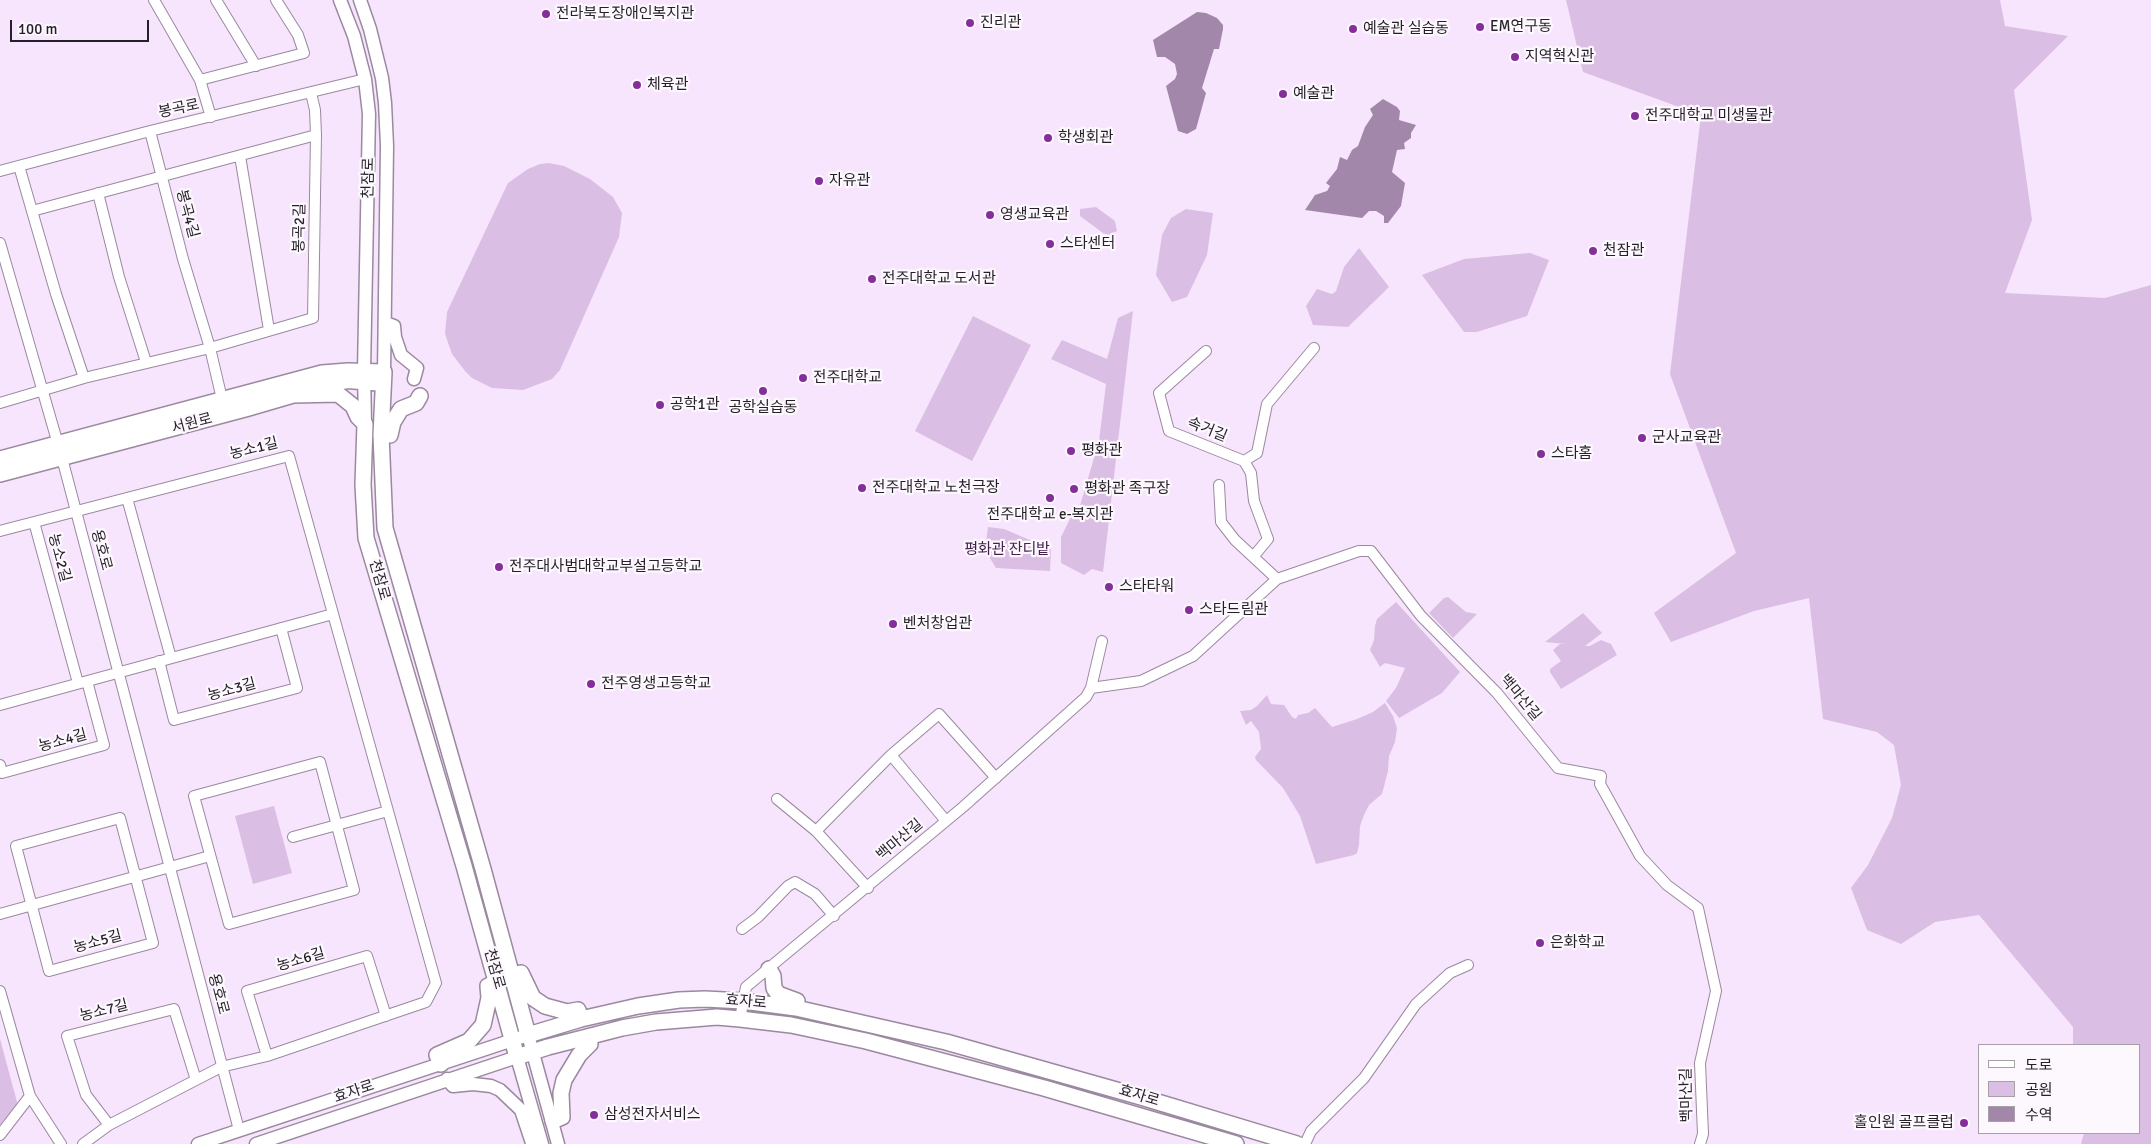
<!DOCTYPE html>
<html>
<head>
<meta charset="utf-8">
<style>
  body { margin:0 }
  #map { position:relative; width:2151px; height:1144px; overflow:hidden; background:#f7e5fd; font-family:Signika,"Noto Sans KR",sans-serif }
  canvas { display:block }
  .legend { position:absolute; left:1978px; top:1044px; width:162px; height:90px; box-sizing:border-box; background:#fcf8fd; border:1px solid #a6a1a7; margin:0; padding:6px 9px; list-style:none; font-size:15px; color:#251f27 }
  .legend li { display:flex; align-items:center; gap:10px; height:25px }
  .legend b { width:25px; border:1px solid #a6a1a7 }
  .scale { position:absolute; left:10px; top:20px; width:139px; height:22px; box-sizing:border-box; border:2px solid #251f27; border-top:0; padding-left:6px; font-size:15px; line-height:18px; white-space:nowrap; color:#251f27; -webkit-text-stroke:4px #fcf8fd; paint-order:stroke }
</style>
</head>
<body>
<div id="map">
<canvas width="2151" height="1144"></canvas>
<ul class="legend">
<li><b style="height:6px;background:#fff"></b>도로</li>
<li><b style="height:14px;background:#dbbee3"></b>공원</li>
<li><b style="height:14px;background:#a387aa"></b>수역</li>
</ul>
<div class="scale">100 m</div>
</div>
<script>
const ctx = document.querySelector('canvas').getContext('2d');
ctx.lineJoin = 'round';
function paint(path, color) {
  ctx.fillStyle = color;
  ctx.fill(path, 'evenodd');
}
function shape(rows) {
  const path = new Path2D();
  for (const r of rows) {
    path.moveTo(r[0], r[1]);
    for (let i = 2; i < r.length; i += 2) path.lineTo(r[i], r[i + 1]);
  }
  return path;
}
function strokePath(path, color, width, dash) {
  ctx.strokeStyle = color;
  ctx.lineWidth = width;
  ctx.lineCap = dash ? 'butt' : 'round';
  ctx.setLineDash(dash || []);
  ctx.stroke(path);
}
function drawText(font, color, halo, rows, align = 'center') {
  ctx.font = font + ' Signika,"Noto Sans KR",sans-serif';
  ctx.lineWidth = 4.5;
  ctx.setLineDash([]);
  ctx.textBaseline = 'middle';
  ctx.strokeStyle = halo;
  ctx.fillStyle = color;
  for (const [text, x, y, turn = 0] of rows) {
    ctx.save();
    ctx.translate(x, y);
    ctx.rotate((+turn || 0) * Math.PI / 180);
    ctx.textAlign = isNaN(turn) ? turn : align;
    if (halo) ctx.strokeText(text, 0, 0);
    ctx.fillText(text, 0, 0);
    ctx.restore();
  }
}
paint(shape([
  [1566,0,2000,0,2005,26,2068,36,2014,90,2032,220,2005,293,2105,298,2151,285,2151,1144,2081,1144,2084,1133,2140,1133,2140,1045,2073,1045,2073,1027,1979,915,1935,922,1901,944,1867,930,1851,888,1868,865,1892,818,1901,785,1894,745,1877,732,1823,719,1809,598,1754,611,1671,642,1654,613,1736,553,1670,374,1701,115,1583,72],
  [549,163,564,166,590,179,613,197,622,213,619,237,560,370,552,379,523,390,492,388,472,378,465,371,452,354,445,334,447,312,508,183,528,169,540,164],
  [1096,207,1115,221,1117,231,1109,235,1103,233,1080,216,1080,209],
  [1186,209,1213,213,1207,255,1187,297,1172,302,1156,275,1162,235,1171,218],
  [1359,248,1389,287,1348,327,1313,325,1306,306,1317,289,1332,294,1336,291,1344,267],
  [1530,253,1549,260,1527,316,1477,332,1464,332,1422,275,1464,259],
  [1133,311,1103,572,1092,569,1084,575,1061,563,1061,537,1075,509,1079,509,1099,441,1106,384,1051,359,1062,340,1107,359,1118,318],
  [973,316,1031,345,972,461,915,431],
  [988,527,1004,529,1051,549,1050,571,996,568,985,550],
  [1448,597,1466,612,1477,614,1453,638,1429,613,1444,598],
  [1396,602,1460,672,1442,693,1399,718,1386,701,1396,688,1405,668,1385,663,1380,667,1370,650,1374,640,1375,626,1377,619],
  [1583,613,1602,633,1585,646,1590,646,1601,640,1611,644,1617,655,1561,689,1550,672,1550,669,1561,661,1553,650,1560,644,1566,644,1545,642],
  [1267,695,1271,704,1284,705,1292,717,1296,719,1298,715,1308,713,1315,708,1332,727,1357,719,1373,712,1385,703,1393,716,1397,728,1395,742,1389,756,1388,771,1382,794,1369,805,1364,815,1360,826,1359,845,1357,853,1354,855,1316,864,1300,816,1283,788,1256,760,1255,757,1261,749,1259,732,1251,721,1246,725,1240,711,1251,710,1257,706],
  [274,806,292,873,253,884,235,816],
  [0,1039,20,1113,0,1137]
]), '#dbbee3');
paint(shape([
  [1197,12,1206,13,1217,18,1223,25,1223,29,1219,49,1214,49,1202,88,1206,93,1196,129,1187,134,1178,131,1166,86,1175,79,1177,74,1175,64,1165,57,1157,57,1153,40],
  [1383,99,1397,107,1400,111,1399,120,1416,125,1411,133,1411,138,1404,143,1405,149,1397,150,1392,172,1405,183,1401,206,1388,223,1384,223,1384,216,1376,211,1369,211,1362,218,1305,210,1315,195,1327,191,1330,186,1326,183,1337,169,1340,157,1347,160,1352,150,1358,146,1365,127,1373,115,1370,109]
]), '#a387aa');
const minor = shape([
  [154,0,200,80,211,117],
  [216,0,256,66],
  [200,80,304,53,298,35,276,0],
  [150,131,183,259,210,348,222,399],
  [240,156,269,330],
  [19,166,56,294,84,378],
  [0,171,150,131,365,79],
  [98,193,119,277,146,362],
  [32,211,316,135],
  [0,243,62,458,239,1130],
  [1206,351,1159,393,1169,431,1244,461,1251,473,1254,501,1268,539,1253,557],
  [0,403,84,378,210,348,313,318,316,135,315,110,311,93],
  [1244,461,1257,453,1267,404,1314,348],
  [1219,485,1221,522,1235,540,1277,579],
  [127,498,171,658],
  [34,522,78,683],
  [0,531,289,456,436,983,426,1002,267,1056,221,1067,109,1125,83,1144],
  [159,661,174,720,297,688,281,628],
  [1091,688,1141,681,1193,656,1277,579,1359,551,1371,551,1421,616,1497,693,1558,768,1601,776,1600,784,1640,856,1667,885,1698,908,1716,991,1700,1063,1703,1134,1700,1144],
  [0,705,333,614],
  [891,755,946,821],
  [320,762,354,890,229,924,194,796,320,762],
  [0,765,2,773,104,745,87,681],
  [777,799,816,831,891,755,939,714,996,778],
  [120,818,153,943,49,971,16,846,120,818],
  [816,831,868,888],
  [293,837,388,811],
  [0,914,210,856],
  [742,929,758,917,788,886,795,882,815,894,834,916],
  [0,991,30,1096,0,1135],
  [740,1019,746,987,963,807,1086,697,1091,688,1102,641],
  [267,1056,247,991,367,956,386,1016],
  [30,1096,61,1144],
  [109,1125,86,1095,67,1036,174,1009,196,1080],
  [1305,1144,1311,1131,1364,1078,1416,1004,1450,973,1468,965]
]);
const tertiary = shape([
  [340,0,354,36,365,79,369,114,364,371,365,424],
  [360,0,370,29,382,78,385,103,387,146,384,372],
  [386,323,394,326,395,337,401,355,417,368,414,379],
  [299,390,348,382,384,385],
  [447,1079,453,1086,473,1084,491,1086,500,1090,521,1110,532,1143,541,1144],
  [198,1144,528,1035,558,1144],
  [256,1144,517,1057,542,1144]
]);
const secondary = shape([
  [381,435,390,435,393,422,401,409,416,403,420,396],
  [0,459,322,373,348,371,384,372,381,435,385,528,483,869,528,1035,581,1019,638,1006,679,1000,705,999,743,1001,796,1008,946,1042,1141,1097,1297,1144],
  [0,474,245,409,293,395,338,394,353,406,358,417,365,424,363,485,366,538,464,866,517,1057,548,1047,622,1028,656,1022,717,1017,740,1019,791,1025,866,1041,1044,1088,1236,1144],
  [769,969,773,976,774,988,778,994,797,1001],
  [512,975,521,973,533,998,545,1006,567,1012,578,1010,581,1019],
  [441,1064,437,1055,469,1041,483,1025,489,998,488,986,498,982],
  [553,1121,562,1117,561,1093,564,1080,579,1055,590,1044,589,1037]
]);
strokePath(minor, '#9a899f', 12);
strokePath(tertiary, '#9a899f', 15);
strokePath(secondary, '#9a899f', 18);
strokePath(minor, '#fff', 10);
strokePath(tertiary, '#fff', 12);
strokePath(secondary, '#fff', 15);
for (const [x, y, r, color] of [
  [546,14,5,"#852e9b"],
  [970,23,5,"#852e9b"],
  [1480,27,5,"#852e9b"],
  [1353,29,5,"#852e9b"],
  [1515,57,5,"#852e9b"],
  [637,85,5,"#852e9b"],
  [1283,94,5,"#852e9b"],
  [1635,116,5,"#852e9b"],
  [1048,138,5,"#852e9b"],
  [819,181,5,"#852e9b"],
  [990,215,5,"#852e9b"],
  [1050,244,5,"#852e9b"],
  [1593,251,5,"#852e9b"],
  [872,279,5,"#852e9b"],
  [803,378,5,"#852e9b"],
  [763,391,5,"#852e9b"],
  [660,405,5,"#852e9b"],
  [1642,438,5,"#852e9b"],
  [1071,451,5,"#852e9b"],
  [1541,454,5,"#852e9b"],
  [862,488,5,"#852e9b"],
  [1074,489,5,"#852e9b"],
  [1050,498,5,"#852e9b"],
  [499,567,5,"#852e9b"],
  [1109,587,5,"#852e9b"],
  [1189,610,5,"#852e9b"],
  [893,624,5,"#852e9b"],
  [591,684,5,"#852e9b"],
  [1540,943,5,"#852e9b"],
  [594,1115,5,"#852e9b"],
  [1964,1123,5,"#852e9b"]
]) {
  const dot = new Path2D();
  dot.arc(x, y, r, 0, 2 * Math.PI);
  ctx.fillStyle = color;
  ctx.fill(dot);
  strokePath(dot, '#fcf8fd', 2);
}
drawText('15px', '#251f27', '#fcf8fd', [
  ["전라북도장애인복지관",556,14],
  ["진리관",980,23],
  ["EM연구동",1490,27],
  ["예술관 실습동",1363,29],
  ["지역혁신관",1525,57],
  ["체육관",647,85],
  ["예술관",1293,94],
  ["전주대학교 미생물관",1645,116],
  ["학생회관",1058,138],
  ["자유관",829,181],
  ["영생교육관",1000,215],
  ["스타센터",1060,244],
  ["천잠관",1603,251],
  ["전주대학교 도서관",882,279],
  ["전주대학교",813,378],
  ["공학1관",670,405],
  ["공학실습동",763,408,"center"],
  ["군사교육관",1652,438],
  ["평화관",1081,451],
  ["스타홈",1551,454],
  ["전주대학교 노천극장",872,488],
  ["평화관 족구장",1084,489],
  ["전주대학교 e-복지관",1050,515,"center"],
  ["전주대사범대학교부설고등학교",509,567],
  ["스타타워",1119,587],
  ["스타드림관",1199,610],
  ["벤처창업관",903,624],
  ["전주영생고등학교",601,684],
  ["은화학교",1550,943],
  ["삼성전자서비스",604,1115],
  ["홀인원 골프클럽",1954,1123,"right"]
], 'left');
drawText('15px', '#251f27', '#fcf8fd', [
  ["봉곡로",179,109,-12],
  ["천잠로",369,178,-89],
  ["봉곡4길",187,214,75],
  ["봉곡2길",300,228,-89],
  ["서원로",192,424,-15],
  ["속거길",1207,430,22],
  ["농소1길",254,449,-14],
  ["용호로",101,550,75],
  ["농소2길",59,558,75],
  ["천잠로",379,580,74],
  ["농소3길",232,690,-15],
  ["백마산길",1520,698,50],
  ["농소4길",63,741,-15],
  ["백마산길",900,840,-40],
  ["농소5길",98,942,-15],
  ["농소6길",301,960,-16],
  ["천잠로",494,969,74],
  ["용호로",218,994,75],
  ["효자로",746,1002,5],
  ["농소7길",104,1011,-14],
  ["효자로",354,1092,-18],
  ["백마산길",1687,1095,-91],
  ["효자로",1139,1096,17]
]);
drawText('15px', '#45204f', '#fcf8fd', [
  ["평화관 잔디밭",1007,550]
]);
</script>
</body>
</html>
